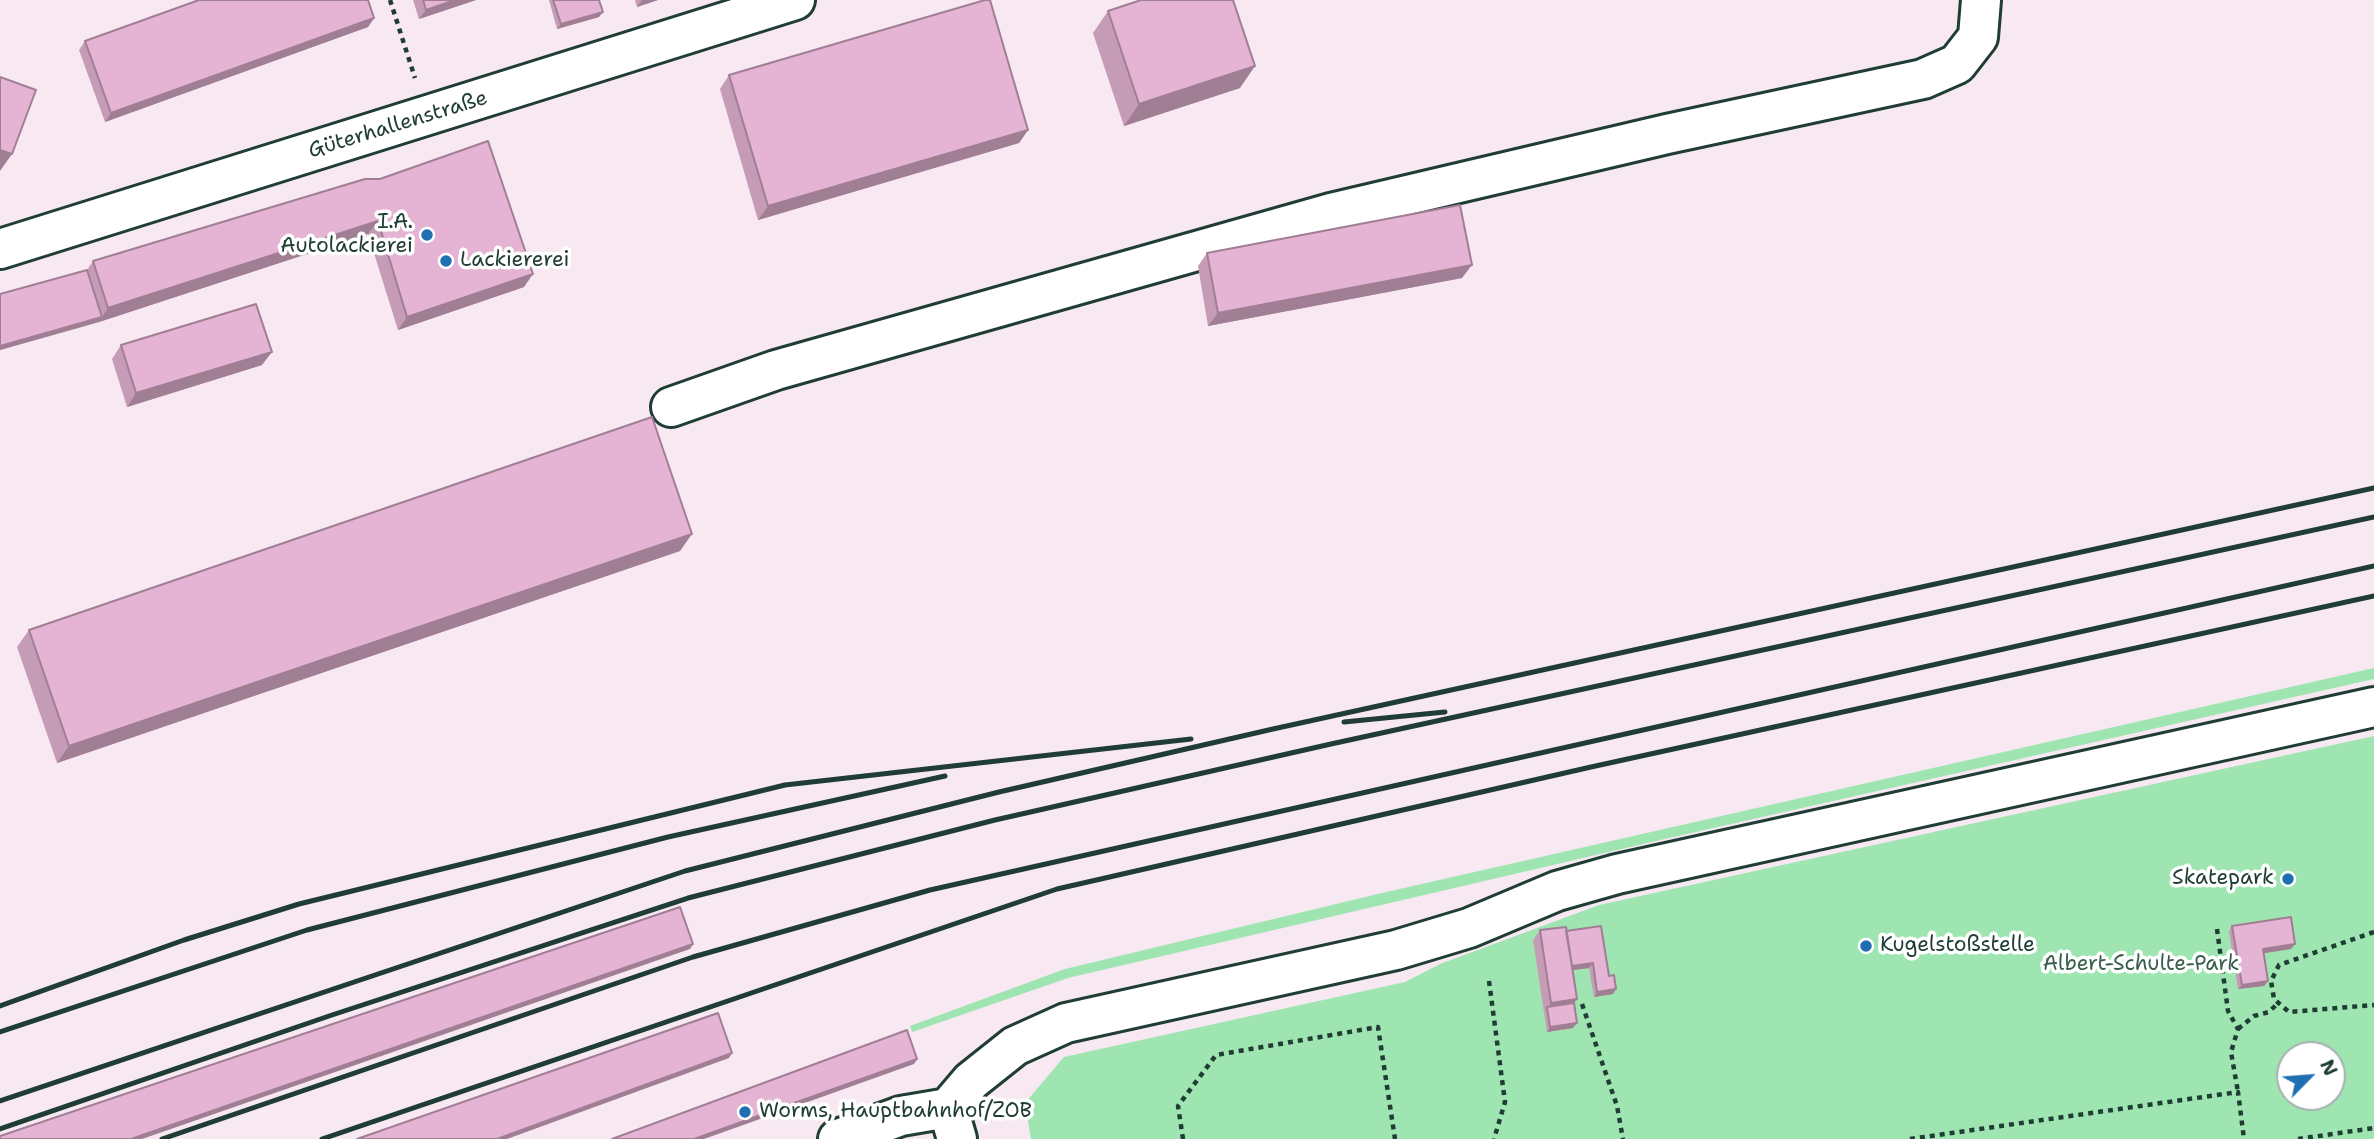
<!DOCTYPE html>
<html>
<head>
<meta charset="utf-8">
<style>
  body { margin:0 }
  #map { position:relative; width:2374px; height:1139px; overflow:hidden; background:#f7e8f2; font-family:"Shantell Sans",sans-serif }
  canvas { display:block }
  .north { position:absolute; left:2276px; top:1041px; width:70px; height:70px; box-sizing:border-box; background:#fff; border:2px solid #a5b1ae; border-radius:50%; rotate:65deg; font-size:19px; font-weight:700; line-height:28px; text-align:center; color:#1f3d34 }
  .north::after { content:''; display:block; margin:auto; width:24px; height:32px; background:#1f6fb2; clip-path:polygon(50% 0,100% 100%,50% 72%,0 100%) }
</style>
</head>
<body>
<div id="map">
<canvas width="2374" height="1139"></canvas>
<div class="north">N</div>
</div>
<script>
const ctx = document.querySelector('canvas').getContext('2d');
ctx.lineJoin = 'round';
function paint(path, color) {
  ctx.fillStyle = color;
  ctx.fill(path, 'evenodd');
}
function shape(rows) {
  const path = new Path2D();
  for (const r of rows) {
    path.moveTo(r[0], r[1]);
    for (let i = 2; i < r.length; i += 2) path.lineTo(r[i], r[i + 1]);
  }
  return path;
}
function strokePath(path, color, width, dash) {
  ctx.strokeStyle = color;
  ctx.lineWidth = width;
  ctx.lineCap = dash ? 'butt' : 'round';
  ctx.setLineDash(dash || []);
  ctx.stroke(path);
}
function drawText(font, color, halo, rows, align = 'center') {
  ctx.font = font + ' "Shantell Sans",sans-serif';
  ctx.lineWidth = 7;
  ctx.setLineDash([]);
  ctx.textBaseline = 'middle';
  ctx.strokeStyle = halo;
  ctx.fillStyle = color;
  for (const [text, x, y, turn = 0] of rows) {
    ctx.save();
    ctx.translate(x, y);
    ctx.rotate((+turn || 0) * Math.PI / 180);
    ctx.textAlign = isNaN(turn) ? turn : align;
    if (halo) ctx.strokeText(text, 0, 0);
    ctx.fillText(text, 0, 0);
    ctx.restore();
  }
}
paint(shape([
  [2374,668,2374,679,1656,841,1068,978,912,1032,910,1026,1065,969,1382,893],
  [2374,736,2374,1139,1031,1139,1025,1103,1064,1057,1405,982,1440,964,1599,905],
  [2290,1055,2332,1055,2332,1097,2290,1097]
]), '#9fe5b1');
const minor = shape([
  [0,249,795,0],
  [671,407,776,370,1331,213,1667,134,1923,79,1957,64,1978,37,1981,0],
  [948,1108,957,1139],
  [838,1139,901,1116,948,1108,971,1081,1015,1046,1066,1023,1396,950,1469,928,1557,891,1617,874,2374,707]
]);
strokePath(minor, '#1f3d34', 44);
strokePath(shape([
  [390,0,415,78],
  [2217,929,2228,1011,2238,1029,2231,1052,2238,1092],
  [2374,932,2279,965,2271,981,2274,999,2289,1012,2374,1005],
  [1489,981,1505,1102,1494,1139],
  [1582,1004,1617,1106,1623,1139],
  [2238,1029,2254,1016,2269,1012,2278,1003],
  [1183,1139,1178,1106,1216,1055,1378,1027,1395,1139],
  [1910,1139,2238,1092,2244,1139],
  [2298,1139,2374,1128]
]), '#1f3d34', 4.5, [5, 5]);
strokePath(minor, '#fff', 38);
strokePath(shape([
  [1344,722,1445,712],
  [0,1006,184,940,299,904,785,785,1191,739],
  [0,1032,307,930,668,837,945,776],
  [0,1101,685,871,999,792,1273,729,2374,488],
  [0,1129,332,1015,688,898,995,820,1331,744,2374,517],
  [162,1139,693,957,930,890,2374,566],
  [322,1139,1057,889,1591,767,2374,596]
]), '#1f3d34', 5);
paint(shape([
  [413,0,476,0,419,19],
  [549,0,599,0,599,17,557,29],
  [635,0,658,0,637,7],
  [1108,11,1240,88,1124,126,1093,33],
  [374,18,368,27,105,122,79,50,85,41],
  [729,75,1028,130,1019,143,758,220,720,89],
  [380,179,524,287,398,330,368,234,99,322,0,350,0,294,87,270,93,261],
  [1207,253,1462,278,1208,326,1198,266],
  [121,345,262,365,127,407,112,359],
  [680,551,57,763,17,647,29,630],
  [2232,926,2291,949,2263,953,2268,981,2264,986,2238,989,2229,931],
  [1540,930,1566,931,1609,976,1613,994,1594,997,1589,968,1572,970,1577,999,1574,1003,1573,1028,1547,1032,1533,940]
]), '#c59bb6');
paint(shape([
  [455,0,476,0,419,19,426,10],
  [642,0,658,0,637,7],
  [603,12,599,17,557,29,561,24],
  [374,18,368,27,105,122,111,113],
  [1255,66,1240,88,1124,126,1139,104],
  [1028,130,1019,143,758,220,768,206],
  [0,150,12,154,0,171],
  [378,221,368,234,99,322,0,350,0,346,102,317,108,308],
  [1472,265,1462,278,1208,326,1218,313],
  [533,274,524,287,398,330,407,317],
  [272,352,262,365,127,407,136,393],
  [692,534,680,551,57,763,69,746],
  [693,944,690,949,142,1139,131,1139],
  [2295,944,2291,949,2259,954,2263,949],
  [1593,963,1589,968,1565,971,1568,967],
  [2268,981,2264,986,2238,989,2242,985],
  [1616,989,1613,994,1594,997,1597,992],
  [1577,999,1570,1008,1548,1008,1551,1003],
  [1577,1023,1573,1028,1547,1032,1550,1027],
  [732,1053,729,1058,507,1139,497,1139],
  [917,1059,914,1064,704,1139,694,1139]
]), '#a07e94');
const building = shape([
  [199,0,368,0,374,18,111,113,85,41,199,0],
  [423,0,455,0,426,10,423,0],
  [553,0,599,0,603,12,561,24,553,0],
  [985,0,990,0,1028,130,768,206,729,75,985,0],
  [1141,0,1233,0,1255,66,1139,104,1108,11,1141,0],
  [0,77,36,90,12,154,0,150,0,77],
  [488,141,533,274,407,317,378,221,108,308,93,261,365,179,380,179,488,141],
  [1460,205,1472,265,1218,313,1207,253,1460,205],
  [87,270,102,317,0,346,0,294,87,270],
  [256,304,272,352,136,393,121,345,256,304],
  [652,417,692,534,69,746,29,630,652,417],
  [680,907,693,944,131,1139,0,1139,0,1136,680,907],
  [2291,917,2295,944,2263,949,2268,981,2242,985,2232,926,2291,917],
  [1601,926,1609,976,1614,975,1616,989,1597,992,1593,963,1572,966,1566,931,1601,926],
  [1566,927,1577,999,1551,1003,1540,930,1566,927],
  [1574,1003,1577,1023,1550,1027,1547,1007,1574,1003],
  [718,1013,732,1053,497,1139,357,1139,718,1013],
  [907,1030,917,1059,694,1139,612,1139,907,1030]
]);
paint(building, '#e5b4d4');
strokePath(building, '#a07e94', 2);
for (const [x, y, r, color] of [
  [427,235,7,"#1f6fb2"],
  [446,261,7,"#1f6fb2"],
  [2288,879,7,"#1f6fb2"],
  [1866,946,7,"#1f6fb2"],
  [745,1112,7,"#1f6fb2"]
]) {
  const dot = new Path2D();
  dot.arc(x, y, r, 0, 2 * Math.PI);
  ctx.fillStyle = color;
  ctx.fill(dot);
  strokePath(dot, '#fff', 2.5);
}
drawText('21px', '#1f3d34', '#fff', [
  ["Güterhallenstraße",398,125,-17]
]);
drawText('21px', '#1f3d34', '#fff', [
  ["I.A.",413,223,"right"],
  ["Autolackierei",413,247,"right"],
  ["Lackiererei",460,261],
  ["Skatepark",2274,879,"right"],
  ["Kugelstoßstelle",1880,946],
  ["Worms, Hauptbahnhof/ZOB",759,1112]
], 'left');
drawText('21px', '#395f4d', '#fff', [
  ["Albert-Schulte-Park",2141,965]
]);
</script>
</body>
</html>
